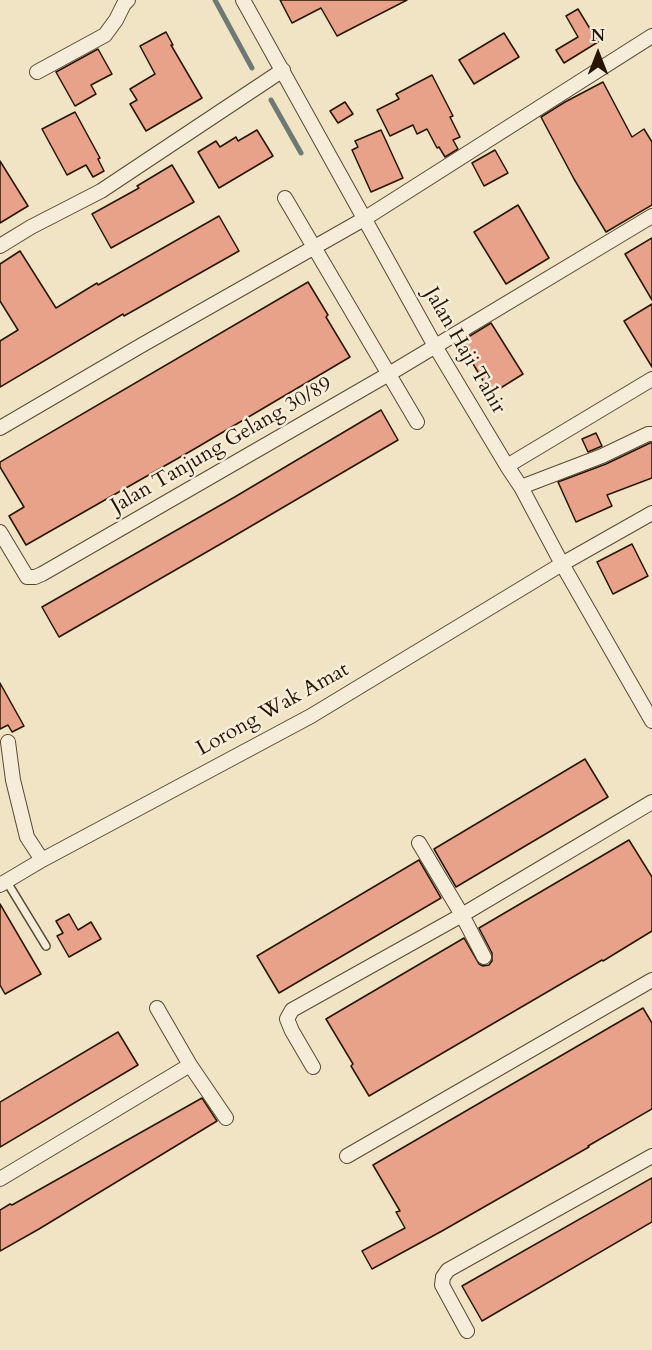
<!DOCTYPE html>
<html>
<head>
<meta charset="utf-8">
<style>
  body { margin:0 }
  #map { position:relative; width:652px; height:1350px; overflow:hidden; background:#f0e4c4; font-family:Cardo,serif }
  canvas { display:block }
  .north { position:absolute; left:568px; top:24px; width:60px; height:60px; -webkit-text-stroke:4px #f5edd9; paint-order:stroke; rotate:0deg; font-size:16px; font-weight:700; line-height:24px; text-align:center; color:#261501 }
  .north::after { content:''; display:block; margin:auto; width:21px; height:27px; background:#261501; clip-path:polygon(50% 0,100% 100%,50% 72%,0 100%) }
</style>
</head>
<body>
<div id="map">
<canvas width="652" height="1350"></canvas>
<div class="north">N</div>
</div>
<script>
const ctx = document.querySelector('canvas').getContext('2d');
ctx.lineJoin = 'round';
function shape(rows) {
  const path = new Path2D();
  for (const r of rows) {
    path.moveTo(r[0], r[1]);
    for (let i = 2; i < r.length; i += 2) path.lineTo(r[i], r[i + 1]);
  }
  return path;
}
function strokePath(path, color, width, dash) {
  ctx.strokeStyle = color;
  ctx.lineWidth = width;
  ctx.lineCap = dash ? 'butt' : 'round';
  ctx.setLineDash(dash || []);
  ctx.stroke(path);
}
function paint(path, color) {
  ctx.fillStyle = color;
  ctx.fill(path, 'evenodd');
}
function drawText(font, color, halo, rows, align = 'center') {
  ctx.font = font + ' Cardo,serif';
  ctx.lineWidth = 5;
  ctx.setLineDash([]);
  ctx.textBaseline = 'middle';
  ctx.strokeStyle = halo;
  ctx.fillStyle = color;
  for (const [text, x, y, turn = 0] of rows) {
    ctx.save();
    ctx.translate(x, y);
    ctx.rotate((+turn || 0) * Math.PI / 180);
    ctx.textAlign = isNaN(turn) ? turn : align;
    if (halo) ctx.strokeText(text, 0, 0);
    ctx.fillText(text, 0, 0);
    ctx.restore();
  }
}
strokePath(shape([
  [215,0,252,68],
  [271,100,301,153]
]), '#6d7972', 5);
const building = shape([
  [280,0,407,0,337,36,321,8,292,23,280,0],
  [578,9,598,42,564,63,556,50,578,37,566,16,578,9],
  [166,32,173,45,171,45,202,98,146,131,130,104,137,100,130,89,155,74,140,46,166,32],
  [504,33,519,57,474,84,459,60,504,33],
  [98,49,112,74,91,85,96,94,75,106,56,72,98,49],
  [432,75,453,116,450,117,460,137,453,140,458,149,445,157,439,147,437,148,427,129,417,134,413,125,390,136,377,110,399,99,396,94,432,75],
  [603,82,632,137,644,129,652,142,652,205,606,232,574,179,541,117,565,102,603,82],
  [345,102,353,114,338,123,330,111,345,102],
  [75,112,100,158,98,159,104,171,93,177,86,165,67,175,42,129,75,112],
  [257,130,273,156,219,188,198,152,216,141,220,147,236,137,238,141,257,130],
  [381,130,403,178,371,192,352,150,358,147,355,141,381,130],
  [495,150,508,173,484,186,472,163,495,150],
  [0,161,28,206,0,223,0,161],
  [172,165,194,202,111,248,92,214,139,188,137,186,172,165],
  [518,205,549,258,506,284,474,232,518,205],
  [219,216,239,251,124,316,123,314,0,387,0,341,18,330,0,301,0,264,20,251,56,308,97,283,98,285,219,216],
  [652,238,652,300,625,254,652,238],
  [308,282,328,315,326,317,350,357,196,448,26,545,9,516,24,507,0,467,0,462,308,282],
  [652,304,652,367,624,321,652,304],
  [491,323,523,374,491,394,460,342,491,323],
  [381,410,398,440,224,542,59,637,42,607,233,498,381,410],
  [596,433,602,446,588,452,582,439,596,433],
  [650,443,652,443,652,478,607,495,612,506,576,522,558,482,606,464,650,443],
  [632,544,648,576,613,594,597,562,632,544],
  [0,683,24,726,12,732,8,725,0,729,0,683],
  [585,759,608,797,456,887,434,849,585,759],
  [629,840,652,877,652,931,603,961,602,960,369,1096,351,1066,353,1064,326,1019,464,938,479,964,483,966,489,965,492,961,492,953,479,928,629,840],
  [419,860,441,898,279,993,257,956,419,860],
  [0,904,41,974,5,994,0,985,0,904],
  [69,914,78,930,91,922,101,939,69,957,57,936,63,933,56,921,69,914],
  [643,1008,652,1023,652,1109,588,1146,589,1147,442,1231,372,1269,362,1251,405,1228,396,1212,400,1211,373,1165,643,1008],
  [118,1032,138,1065,0,1147,0,1102,118,1032],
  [202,1098,217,1121,39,1229,0,1251,0,1210,10,1204,12,1205,202,1098],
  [652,1178,652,1222,482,1321,462,1286,652,1178]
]);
paint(building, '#e8a289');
strokePath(building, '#261501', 1.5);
const lane = shape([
  [7,882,46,946]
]);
const street = shape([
  [243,0,435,346,507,466,521,487,562,564,652,721],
  [37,72,105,35,116,20,124,4,128,0],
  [285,198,417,422],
  [0,246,31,227,101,191,283,70],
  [0,428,142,345,364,219,652,36],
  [507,466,652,379],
  [521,487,602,456,648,434,652,434],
  [0,532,27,577,35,577,42,574,394,371,652,216],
  [8,742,13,780,27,837,42,860],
  [419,843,462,915,484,957],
  [0,885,42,860,311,716,562,564,652,513],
  [157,1008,190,1065,226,1118],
  [313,1067,292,1031,287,1019,292,1010,462,915,652,802],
  [347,1156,652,980],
  [0,1179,190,1065],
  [467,1331,442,1285,443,1277,448,1270,652,1156]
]);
strokePath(lane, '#584932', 10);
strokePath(street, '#584932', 16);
strokePath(lane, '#f5edd9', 7);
strokePath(street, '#f5edd9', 14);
drawText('21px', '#261501', '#f5edd9', [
  ["Jalan Haji Tahir",464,351,60],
  ["Jalan Tanjung Gelang 30/89",222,446,-30],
  ["Lorong Wak Amat",273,710,-29]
]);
</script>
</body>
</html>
